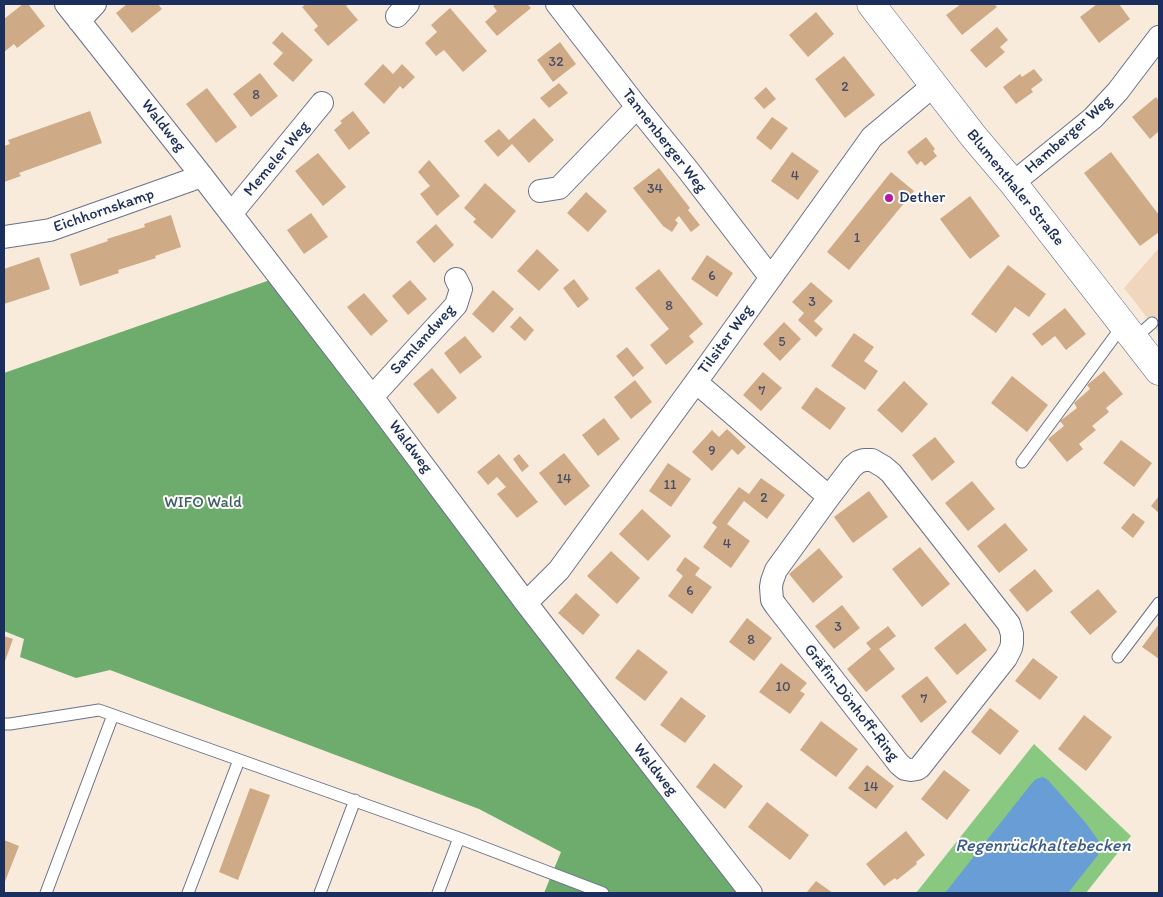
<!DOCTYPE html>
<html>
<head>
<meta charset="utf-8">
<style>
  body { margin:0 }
  #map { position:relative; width:1163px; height:897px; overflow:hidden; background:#f9ebdb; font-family:Itim,sans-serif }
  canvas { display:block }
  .frame { position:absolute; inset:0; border:5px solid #1b2f5e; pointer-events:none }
</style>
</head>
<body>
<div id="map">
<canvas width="1163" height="897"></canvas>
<div class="frame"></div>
</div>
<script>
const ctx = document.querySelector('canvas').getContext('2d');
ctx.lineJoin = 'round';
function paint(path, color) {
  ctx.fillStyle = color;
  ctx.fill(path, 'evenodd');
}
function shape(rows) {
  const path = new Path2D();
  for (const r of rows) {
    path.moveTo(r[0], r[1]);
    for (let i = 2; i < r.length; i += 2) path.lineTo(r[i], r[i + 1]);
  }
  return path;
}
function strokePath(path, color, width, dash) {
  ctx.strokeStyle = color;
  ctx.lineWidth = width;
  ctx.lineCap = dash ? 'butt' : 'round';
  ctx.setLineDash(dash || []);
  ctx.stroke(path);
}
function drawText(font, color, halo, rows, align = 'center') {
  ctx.font = font + ' Itim,sans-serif';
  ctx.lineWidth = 4;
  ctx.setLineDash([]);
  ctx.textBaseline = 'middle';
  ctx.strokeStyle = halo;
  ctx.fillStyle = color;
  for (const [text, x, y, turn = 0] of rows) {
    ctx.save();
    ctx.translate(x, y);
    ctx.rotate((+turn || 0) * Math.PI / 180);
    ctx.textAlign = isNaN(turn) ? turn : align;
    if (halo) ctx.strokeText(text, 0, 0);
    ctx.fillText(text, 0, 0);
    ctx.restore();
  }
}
paint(shape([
  [1159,248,1159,333,1124,288]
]), '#efd6bc');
paint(shape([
  [1034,744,1131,836,1086,893,916,893]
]), '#88c880');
paint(shape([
  [270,280,741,893,544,893,561,852,479,809,110,670,76,678,20,657,24,639,4,631,4,373]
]), '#6eac6e');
paint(shape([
  [1043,777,1048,780,1085,822,1100,843,1098,855,1068,893,945,893,1032,783,1036,779]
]), '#689ed5');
paint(shape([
  [23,4,28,4,45,26,17,48,14,44,4,52,4,19],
  [127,4,158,4,162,9,132,33,116,13],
  [306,4,349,4,346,6,358,20,328,46,314,30,318,26,302,7],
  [496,4,527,4,531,8,497,36,485,22,497,11,493,6],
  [961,4,994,4,997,7,962,35,946,15],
  [1097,4,1119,4,1130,19,1099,43,1080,17],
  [450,8,487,51,463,72,444,50,436,56,425,43,437,32,431,25],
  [816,12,834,34,808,57,789,35],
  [997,27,1008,40,1000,47,1005,52,986,68,970,50],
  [282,32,313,60,293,82,273,64,283,53,272,43],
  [560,42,576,64,553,82,537,60],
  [844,56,875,95,845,118,815,79],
  [383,64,393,74,402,64,415,77,403,89,400,86,384,104,364,84],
  [1034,69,1043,80,1031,89,1033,92,1016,104,1003,87,1020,74,1022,77],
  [260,73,278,96,251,117,233,94],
  [559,83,568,93,549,108,540,98],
  [766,87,776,99,764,109,754,98],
  [207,88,237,127,216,143,186,104],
  [1156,97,1159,101,1159,131,1150,139,1132,117],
  [90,111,102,143,19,173,21,176,4,182,4,146,10,144,8,140],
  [353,111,370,133,349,150,334,130,342,123,340,121],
  [772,117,788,128,771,150,756,138],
  [534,118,554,140,529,163,512,144,498,157,484,141,499,129,509,140],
  [926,137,935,149,933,151,937,156,925,166,921,161,917,165,907,152],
  [792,152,819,171,798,200,771,181],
  [1111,152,1159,215,1159,232,1140,246,1084,173],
  [318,153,346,187,323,206,295,171],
  [429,160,460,196,437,216,420,194,430,186,418,172],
  [659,168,690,208,688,210,700,225,691,232,679,216,675,220,678,223,672,232,663,226,633,188],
  [891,172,914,191,849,270,827,252],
  [485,183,516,211,492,239,473,222,476,219,464,208],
  [586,192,607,211,588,232,567,213],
  [970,196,1000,236,970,259,940,219],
  [311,213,328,237,304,254,287,230],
  [171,215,181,247,155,256,156,258,118,270,119,273,80,286,70,254,108,241,107,239,145,227,144,224],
  [436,224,454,245,434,263,416,242],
  [537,249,559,270,539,291,517,271],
  [707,255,733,273,717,297,691,279],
  [39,257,50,289,4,304,4,269],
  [1008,265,1046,294,1029,317,1015,307,996,333,971,314],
  [659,269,703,324,689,336,694,342,666,365,650,345,669,329,635,288],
  [574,279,589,299,578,308,563,288],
  [410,280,427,299,408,315,392,296],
  [811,282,833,301,814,321,823,329,816,337,798,320,804,313,792,302],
  [493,290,514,309,493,333,472,314],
  [364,293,388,321,371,336,347,307],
  [1065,308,1086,334,1066,350,1055,336,1042,346,1032,334],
  [520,316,534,330,525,341,510,327],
  [784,322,801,339,780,361,763,344],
  [854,333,874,347,864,361,878,371,865,390,831,366],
  [465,336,482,357,460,374,444,353],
  [627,347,644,368,633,377,616,356],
  [432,368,457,398,438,414,413,384],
  [1104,371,1123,394,1106,408,1109,412,1092,426,1096,430,1079,444,1083,449,1067,462,1048,439,1064,426,1060,421,1077,408,1074,403,1090,389,1087,385],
  [763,372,782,388,761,411,743,395],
  [1012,376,1048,405,1027,432,991,403],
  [635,380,652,402,631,419,614,397],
  [904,381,928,404,902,433,877,410],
  [816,387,846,408,830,430,801,408],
  [604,418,620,439,598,456,582,435],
  [727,429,746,447,738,455,732,449,712,471,692,452,712,430,719,437],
  [935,437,955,462,932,481,912,455],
  [1121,440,1152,463,1134,487,1103,463],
  [564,453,590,486,565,506,539,473],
  [499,454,538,502,517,518,497,494,506,487,497,477,488,485,477,472],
  [519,454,529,466,522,472,513,459],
  [668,463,691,479,671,507,649,491],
  [761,478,785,495,767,519,744,501,727,524,750,541,731,568,703,547,717,527,712,523,739,487,749,494],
  [972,481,995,509,968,531,945,503],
  [869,491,888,517,853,543,834,517],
  [1159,496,1159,513,1151,506],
  [642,509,671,536,648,561,619,534],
  [1133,513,1145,522,1133,538,1121,528],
  [1005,523,1028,550,999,573,977,546],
  [920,547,950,584,922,607,892,569],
  [819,548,843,577,813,603,789,574],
  [611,551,640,578,617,604,587,576],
  [685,557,700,568,695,575,712,587,692,614,668,596,683,576,676,570],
  [1035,569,1053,591,1027,612,1009,590],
  [1098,589,1117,612,1090,635,1070,612],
  [576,593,600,615,583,635,558,613],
  [842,605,860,628,834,649,815,626],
  [747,618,772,638,754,661,729,642],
  [965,623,987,650,957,675,934,648],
  [1159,624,1159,659,1142,647],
  [888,626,896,636,879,649,895,669,866,692,847,669,871,649,866,643],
  [4,636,13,639,4,664],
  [638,649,668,672,645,701,615,678],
  [1033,658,1058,677,1040,700,1015,681],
  [781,663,807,683,800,691,805,694,790,714,759,692],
  [927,676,947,702,921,723,901,696],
  [681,697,706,716,685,743,660,725],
  [990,708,1019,731,1000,755,971,732],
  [1084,715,1112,737,1086,771,1058,749],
  [821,721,858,749,836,777,800,750],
  [714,763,743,786,725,809,696,787],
  [867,765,894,786,876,809,848,788],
  [944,770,970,790,947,820,921,799],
  [250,788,270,795,238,880,219,872],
  [767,802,809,835,790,860,748,827],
  [906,831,925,855,916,862,917,864,897,880,895,878,884,886,866,864],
  [4,840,19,846,4,884],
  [816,881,833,893,806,893]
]), '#cfaa87');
const service = shape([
  [1134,339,1152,323],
  [1022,462,1123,325],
  [1118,657,1159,603],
  [4,724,10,724,99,710,459,838,438,893],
  [459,838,603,893],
  [46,893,113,715],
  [188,893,239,760],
  [320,893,355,800]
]);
const minor = shape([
  [66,4,202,176,372,397,526,603,751,893],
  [557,4,637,107,688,170,771,278],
  [397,16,408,4],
  [79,21,95,4],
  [1013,183,1093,118,1118,91,1159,37],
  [540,191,559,188,637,107],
  [231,214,322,103],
  [4,237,50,230,202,176],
  [696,382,829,497,852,467,858,462,864,460,872,460,884,467,891,473,1009,624,1012,634,1012,643,1011,648,1006,658,920,767,917,769,911,770,905,769,899,764,776,606,772,600,771,587,772,581,776,570,829,497],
  [372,397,456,305,461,289,456,279],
  [526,603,559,570,709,364,872,137,934,85]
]);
const secondary = shape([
  [871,4,974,137,1013,183,1159,371]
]);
strokePath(service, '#69718a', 13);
strokePath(minor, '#69718a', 24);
strokePath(secondary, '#69718a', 29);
strokePath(service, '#fff', 11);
strokePath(minor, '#fff', 22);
strokePath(secondary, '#fff', 28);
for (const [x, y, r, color] of [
  [889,198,5,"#b5179e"]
]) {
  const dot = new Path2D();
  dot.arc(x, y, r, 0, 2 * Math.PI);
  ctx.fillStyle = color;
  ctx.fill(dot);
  strokePath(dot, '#fdfcf7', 2);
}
drawText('14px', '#484e68', null, [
  ["32",556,62],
  ["2",845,87],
  ["8",256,95],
  ["4",795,176],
  ["34",655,189],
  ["1",857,238],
  ["6",712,276],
  ["3",812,302],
  ["8",669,306],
  ["5",782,342],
  ["7",762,391],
  ["9",712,451],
  ["14",564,479],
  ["11",670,485],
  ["2",764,498],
  ["4",727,544],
  ["6",690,591],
  ["3",838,627],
  ["8",751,640],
  ["10",783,687],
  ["7",924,699],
  ["14",871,787]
]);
drawText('16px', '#1b2f5e', '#fdfcf7', [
  ["Waldweg",163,126,52],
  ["Hamberger Weg",1069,135,-41],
  ["Tannenberger Weg",664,141,52],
  ["Memeler Weg",277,159,-50],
  ["Blumenthaler Straße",1015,188,51],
  ["Eichhornskamp",104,211,-19],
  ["Samlandweg",423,340,-48],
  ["Tilsiter Weg",726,340,-54],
  ["Waldweg",410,447,53],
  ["Gräfin-Dönhoff-Ring",851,703,52],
  ["Waldweg",655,770,52]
]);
drawText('16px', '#1b2f5e', '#fdfcf7', [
  ["Dether",899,198]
], 'left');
drawText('16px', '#3c5d68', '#fdfcf7', [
  ["WIFO Wald",203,503]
]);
drawText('italic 18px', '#3a5b8e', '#fdfcf7', [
  ["Regenrückhaltebecken",1043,846]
]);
</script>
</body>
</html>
